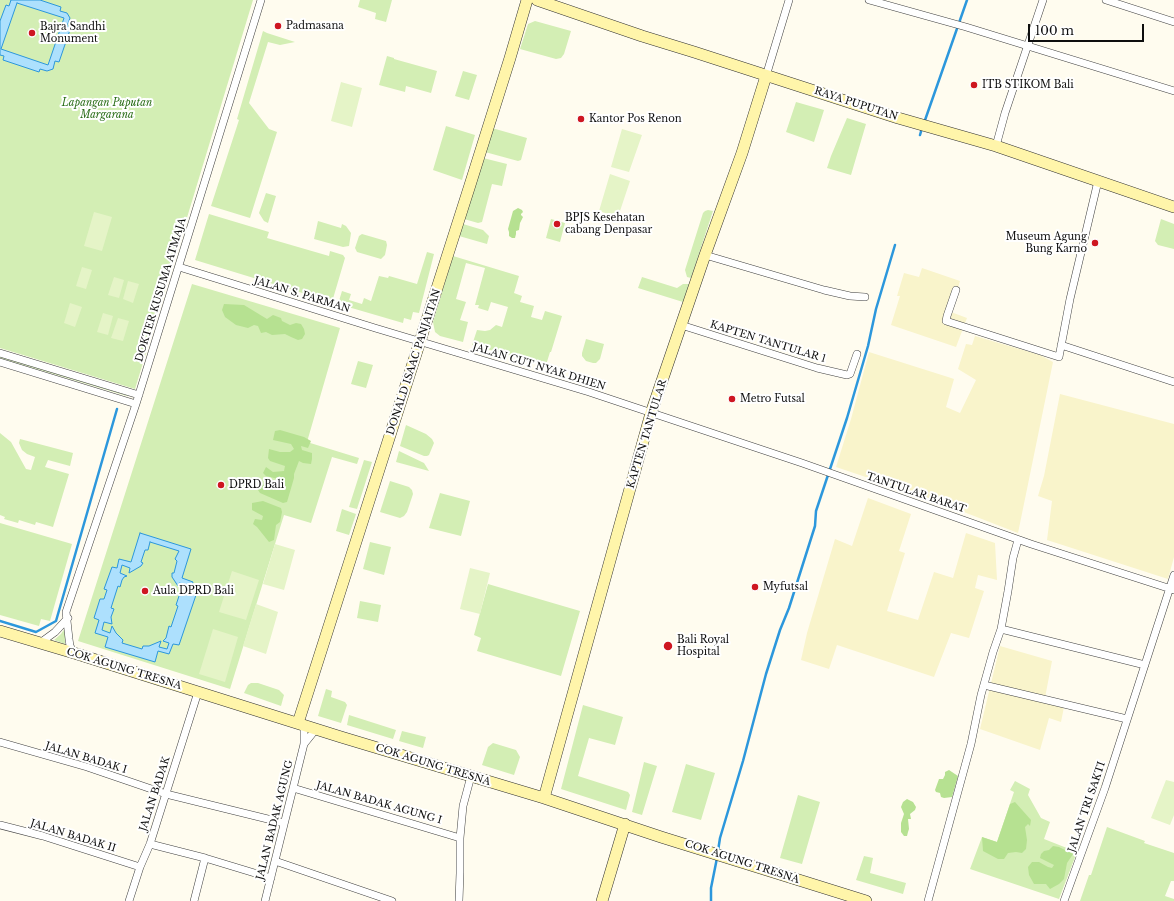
<!DOCTYPE html>
<html>
<head>
<meta charset="utf-8">
<style>
  body { margin:0 }
  #map { position:relative; width:1174px; height:901px; overflow:hidden; background:#fffcef; font-family:"Libre Baskerville",serif }
  canvas { display:block }
  .scale { position:absolute; left:1028px; top:24px; width:116px; height:18px; box-sizing:border-box; border:2px solid #0e0e0e; border-top:0; padding-left:5px; font-size:12px; line-height:14px; white-space:nowrap; color:#0e0e0e; -webkit-text-stroke:3px #fff; paint-order:stroke }
</style>
</head>
<body>
<div id="map">
<canvas width="1174" height="901"></canvas>
<div class="scale">100 m</div>
</div>
<script>
const ctx = document.querySelector('canvas').getContext('2d');
ctx.lineJoin = 'round';
function paint(path, color) {
  ctx.fillStyle = color;
  ctx.fill(path, 'evenodd');
}
function shape(rows) {
  const path = new Path2D();
  for (const r of rows) {
    path.moveTo(r[0], r[1]);
    for (let i = 2; i < r.length; i += 2) path.lineTo(r[i], r[i + 1]);
  }
  return path;
}
function strokePath(path, color, width, dash) {
  ctx.strokeStyle = color;
  ctx.lineWidth = width;
  ctx.lineCap = dash ? 'butt' : 'round';
  ctx.setLineDash(dash || []);
  ctx.stroke(path);
}
function drawText(font, color, halo, rows, align = 'center') {
  ctx.font = font + ' "Libre Baskerville",serif';
  ctx.lineWidth = 4;
  ctx.setLineDash([]);
  ctx.textBaseline = 'middle';
  ctx.strokeStyle = halo;
  ctx.fillStyle = color;
  for (const [text, x, y, turn = 0] of rows) {
    ctx.save();
    ctx.translate(x, y);
    ctx.rotate((+turn || 0) * Math.PI / 180);
    ctx.textAlign = isNaN(turn) ? turn : align;
    if (halo) ctx.strokeText(text, 0, 0);
    ctx.fillText(text, 0, 0);
    ctx.restore();
  }
}
paint(shape([
  [922,268,960,281,951,312,967,318,956,347,891,325,900,296,897,296,904,273,919,277],
  [975,336,1040,355,1053,362,1018,533,925,497,836,467,851,419,869,352,948,377,954,379,946,407,960,413,976,380,958,369,966,344,972,345],
  [1060,394,1174,424,1174,557,1168,579,1047,540,1052,501,1038,496,1044,476],
  [868,498,911,514,899,551,905,553,887,611,918,620,934,572,953,578,966,533,995,543,997,580,978,575,975,588,984,591,969,638,951,633,934,677,837,645,829,669,801,660,807,633,835,539,852,546],
  [1000,646,1052,661,1044,703,1064,707,1061,722,1049,718,1040,750,980,729]
]), '#f9f4cb');
paint(shape([
  [0,0,253,0,135,389,0,348],
  [360,0,392,0,386,22,375,19,376,13,358,7],
  [535,21,571,31,564,54,561,58,556,59,520,49,528,24],
  [263,31,267,33,295,42,280,45,268,42,249,103,269,129,277,132,250,218,211,206,239,120,237,119],
  [387,56,394,58,394,59,437,71,431,93,406,86,405,92,379,85],
  [463,71,477,75,469,100,455,96],
  [796,102,824,110,814,142,786,132],
  [847,118,866,124,851,175,827,168,831,156],
  [446,126,475,135,462,180,433,170],
  [492,128,527,138,521,160,518,161,485,152],
  [483,158,507,164,502,186,492,184,482,222,478,223,464,219],
  [266,193,276,196,268,223,264,221,259,213],
  [708,210,713,211,691,278,687,277,685,270,703,213,705,211],
  [209,214,269,232,267,238,329,256,330,251,343,255,345,258,332,302,195,260],
  [551,219,565,223,560,242,546,238],
  [1161,219,1174,224,1174,249,1158,245,1155,241],
  [318,221,341,228,342,224,346,226,351,233,349,246,343,247,314,239],
  [463,224,483,230,489,236,487,244,459,236],
  [362,234,386,241,387,245,385,255,381,259,357,252,355,248,359,236],
  [427,252,434,254,419,313,413,312,411,320,404,318,403,323,338,304,342,291,351,294,349,300,362,304,364,298,371,301,379,276,388,278,389,276,417,284],
  [453,256,519,276,514,293,522,296,520,302,534,306,531,317,542,320,545,311,562,316,551,352,550,352,546,365,472,345,477,330,485,331,490,330,496,325,502,327,508,307,491,302,488,311,478,308,479,305,475,305,485,268,466,263,456,299,466,302,460,320,468,322,463,342,440,336,435,332,433,322],
  [642,277,677,288,683,284,689,284,683,302,638,288],
  [192,284,340,328,307,442,359,458,357,464,332,457,311,523,284,515,230,689,78,641],
  [586,339,604,344,600,359,596,363,593,363,586,361,582,356,582,353],
  [0,355,129,396,127,396,0,358],
  [358,361,373,365,366,388,351,384],
  [406,425,426,434,432,439,434,443,429,455,427,456,424,456,400,446],
  [0,433,11,442,26,469,31,470,35,457,27,454,22,450,19,443,20,439,73,453,70,466,48,460,45,467,69,474,53,527,36,522,35,525,19,520,18,523,4,519,5,517,0,515],
  [399,451,424,463,429,471,396,462],
  [364,460,372,462,357,509,349,507],
  [390,481,409,487,412,490,413,494,407,512,404,516,400,518,380,512],
  [440,493,470,501,461,536,429,528],
  [342,509,356,514,349,535,336,531],
  [0,523,72,544,50,621,41,619,39,626,0,615],
  [370,542,391,547,384,575,363,569],
  [488,584,580,611,561,676,477,651,481,638,474,635],
  [360,601,381,605,378,622,357,618],
  [65,628,65,644,54,640,61,634],
  [251,683,258,683,279,690,284,695,281,706,244,693,248,685],
  [326,689,332,691,331,697,345,702,347,705,341,723,318,716],
  [583,705,623,717,615,745,589,738,578,776,628,792,630,795,626,810,561,789],
  [349,715,396,730,393,739,347,725],
  [402,731,426,737,423,748,399,741],
  [493,743,516,750,520,757,514,775,482,765,488,747],
  [644,762,657,766,642,815,632,812],
  [686,764,715,773,701,820,672,812],
  [1015,781,1030,789,1028,795,1041,818,1050,822,1044,839,1077,852,1059,899,970,869,982,837,997,842,1014,792,1010,790],
  [798,795,820,802,802,864,780,858],
  [1107,827,1145,841,1144,843,1174,853,1174,881,1171,881,1165,896,1174,899,1174,901,1080,901,1089,875,1091,875],
  [864,856,873,858,870,873,906,883,903,894,856,880]
]), '#d3eeb4');
paint(shape([
  [518,208,522,210,523,212,521,214,521,215,523,217,520,223,519,230,516,231,516,234,515,238,512,238,509,236,509,232,508,229,513,211],
  [224,304,244,305,267,319,273,315,281,318,282,321,290,325,296,323,301,324,304,329,305,334,302,339,298,340,291,337,285,334,272,335,266,332,261,333,258,326,254,325,248,328,236,325,225,317,222,310],
  [280,430,304,437,311,441,308,448,301,446,302,450,312,453,312,459,311,464,303,463,299,461,294,474,294,478,287,502,283,503,260,493,258,490,259,485,263,485,266,483,277,485,278,479,266,476,263,473,266,467,273,472,284,471,285,466,270,461,268,458,269,449,280,452,290,452,294,449,291,444,273,440,275,431],
  [263,501,281,508,282,512,280,522,276,525,274,540,269,542,257,527,253,524,255,519,262,520,263,516,252,510,252,503],
  [949,770,958,776,952,797,944,798,941,797,940,793,936,792,935,790,939,779,943,779,945,775,945,772],
  [907,799,913,802,916,807,915,810,910,814,911,819,908,819,909,829,908,832,907,836,904,836,901,832,901,823,904,814,901,807,903,802],
  [1015,802,1031,820,1030,826,1028,824,1025,827,1027,840,1026,849,1022,853,1016,852,1008,853,1004,859,998,859,983,851,982,837,997,842,1010,804],
  [1053,846,1059,847,1073,854,1067,863,1064,879,1059,884,1050,889,1046,884,1034,884,1029,875,1028,867,1032,862,1039,862,1048,867,1052,868,1054,865,1040,858,1041,854,1044,851,1049,850]
]), '#b6e191');
paint(shape([
  [341,82,362,88,352,127,331,121],
  [622,129,642,135,629,172,611,167],
  [610,174,630,181,618,217,599,211],
  [94,212,112,217,102,251,84,246],
  [82,267,92,270,86,289,76,286],
  [114,277,124,280,119,298,108,295],
  [128,281,139,284,133,303,123,299],
  [70,303,82,307,75,327,64,323],
  [103,313,113,316,108,335,97,332],
  [118,318,129,321,123,341,111,338],
  [275,544,295,550,284,590,263,584],
  [470,568,490,573,480,614,460,609],
  [232,571,259,580,246,620,219,612],
  [256,604,278,612,266,654,243,646],
  [213,629,238,637,225,682,199,674],
  [1166,780,1174,782,1174,815,1170,825,1151,818]
]), '#e5f4c7');
const water = shape([
  [11,0,40,0,61,7,60,11,67,13,70,18,67,26,71,27,59,62,55,61,53,69,47,71,40,69,39,72,3,60,4,56,0,55,0,21,6,5,9,6,11,0],
  [17,3,64,18,48,65,1,49,17,3],
  [140,533,191,549,182,578,193,582,190,593,196,595,179,645,173,644,169,654,158,651,155,662,105,647,108,637,95,633,99,620,94,618,100,599,104,599,107,590,104,589,112,567,117,568,119,559,131,562,140,533],
  [150,542,179,551,175,559,177,561,174,573,172,573,172,577,178,586,179,583,187,585,184,594,179,592,179,596,176,605,178,606,171,627,169,626,166,638,163,641,169,643,167,649,159,647,161,641,149,646,143,646,142,649,122,643,123,640,116,633,112,626,110,633,102,630,104,622,112,624,111,617,114,609,111,608,118,586,120,587,122,580,124,577,127,576,120,573,122,565,130,568,129,573,141,566,143,563,141,562,145,550,148,550,150,542]
]);
paint(water, '#ade0fd');
strokePath(water, '#2c97dc', 1);
strokePath(shape([
  [924,123,967,0],
  [920,135,922,128],
  [0,621,36,632,56,621,117,409],
  [718,851,720,838,743,761,766,674,780,630,789,608,815,526,816,511,847,418,868,346,876,309,895,245],
  [711,901,711,888,717,858]
]), '#2c97dc', 2.5);
const street = shape([
  [869,0,966,27,1174,91],
  [1106,0,1174,22],
  [766,76,789,0],
  [996,146,1005,113,1043,0],
  [705,255,824,290,850,296,865,297],
  [179,267,221,280,375,328,589,392,802,463,1031,544,1174,590],
  [956,290,947,316,946,321,1059,357,1070,299,1098,181],
  [681,325,817,368,847,375,850,374,857,354],
  [1061,345,1174,382],
  [0,353,139,395],
  [0,362,136,404],
  [1001,629,1145,665],
  [40,643,55,632,68,618],
  [74,653,70,646,69,639,66,612,136,404,261,0],
  [984,685,1127,719],
  [0,742,87,767,166,794,284,823],
  [304,744,316,729],
  [293,788,460,838],
  [0,825,43,836,140,867],
  [150,844,205,858,271,878],
  [275,861,392,901],
  [129,901,140,867,150,844,198,692],
  [194,901,205,858],
  [265,901,304,744,304,725],
  [459,901,460,873,460,838,463,806,471,776],
  [928,901,971,744,981,695,993,652,1001,629,1008,591,1013,558,1018,540],
  [1064,901,1105,788,1174,575]
]);
const secondary = shape([
  [537,0,642,36,694,52,898,118,996,146,1174,207],
  [0,631,74,653,341,737,544,798,661,837,866,901],
  [298,723,470,185,510,58,527,0],
  [544,798,651,413,705,255,742,153,766,76],
  [602,901,625,824]
]);
strokePath(street, '#414141', 8);
strokePath(secondary, '#303030', 12);
strokePath(street, '#fff', 7);
strokePath(secondary, '#fff5aa', 11);
for (const [x, y, r, color] of [
  [278,26,4,"#ce1621"],
  [32,33,4,"#ce1621"],
  [974,85,4,"#ce1621"],
  [581,119,4,"#ce1621"],
  [557,224,4,"#ce1621"],
  [1095,243,4,"#ce1621"],
  [732,399,4,"#ce1621"],
  [221,485,4,"#ce1621"],
  [755,587,4,"#ce1621"],
  [145,591,4,"#ce1621"],
  [668,646,5,"#ce1621"]
]) {
  const dot = new Path2D();
  dot.arc(x, y, r, 0, 2 * Math.PI);
  ctx.fillStyle = color;
  ctx.fill(dot);
  strokePath(dot, '#fff', 1.5);
}
drawText('10px', '#0e0e0e', '#fff', [
  ["Padmasana",286,26],
  ["Bajra Sandhi",40,27],
  ["Monument",40,39],
  ["ITB STIKOM Bali",982,85],
  ["Kantor Pos Renon",589,119],
  ["BPJS Kesehatan",565,218],
  ["cabang Denpasar",565,230],
  ["Museum Agung",1087,237,"right"],
  ["Bung Karno",1087,249,"right"],
  ["Metro Futsal",740,399],
  ["DPRD Bali",229,485],
  ["Myfutsal",763,587],
  ["Aula DPRD Bali",153,591],
  ["Bali Royal",677,640],
  ["Hospital",677,652]
], 'left');
drawText('italic 10px', '#296d17', '#fff', [
  ["Lapangan Puputan",107,103],
  ["Margarana",107,115]
]);
drawText('10px', '#0e0e0e', '#fff', [
  ["RAYA PUPUTAN",856,104,18],
  ["DOKTER KUSUMA ATMAJA",161,290,-73],
  ["JALAN S. PARMAN",302,295,17],
  ["KAPTEN TANTULAR 1",768,342,17],
  ["DONALD ISAAC PANJAITAN",414,362,-72],
  ["JALAN CUT NYAK DHIEN",539,367,17],
  ["KAPTEN TANTULAR",647,434,-73],
  ["TANTULAR BARAT",916,493,19],
  ["COK AGUNG TRESNA",124,669,17],
  ["JALAN BADAK I",86,758,17],
  ["COK AGUNG TRESNA",433,765,17],
  ["JALAN BADAK",155,794,-72],
  ["JALAN BADAK AGUNG I",379,803,16],
  ["JALAN TRI SAKTI",1087,807,-71],
  ["JALAN BADAK AGUNG",275,820,-76],
  ["JALAN BADAK II",73,836,17],
  ["COK AGUNG TRESNA",742,862,18]
]);
</script>
</body>
</html>
